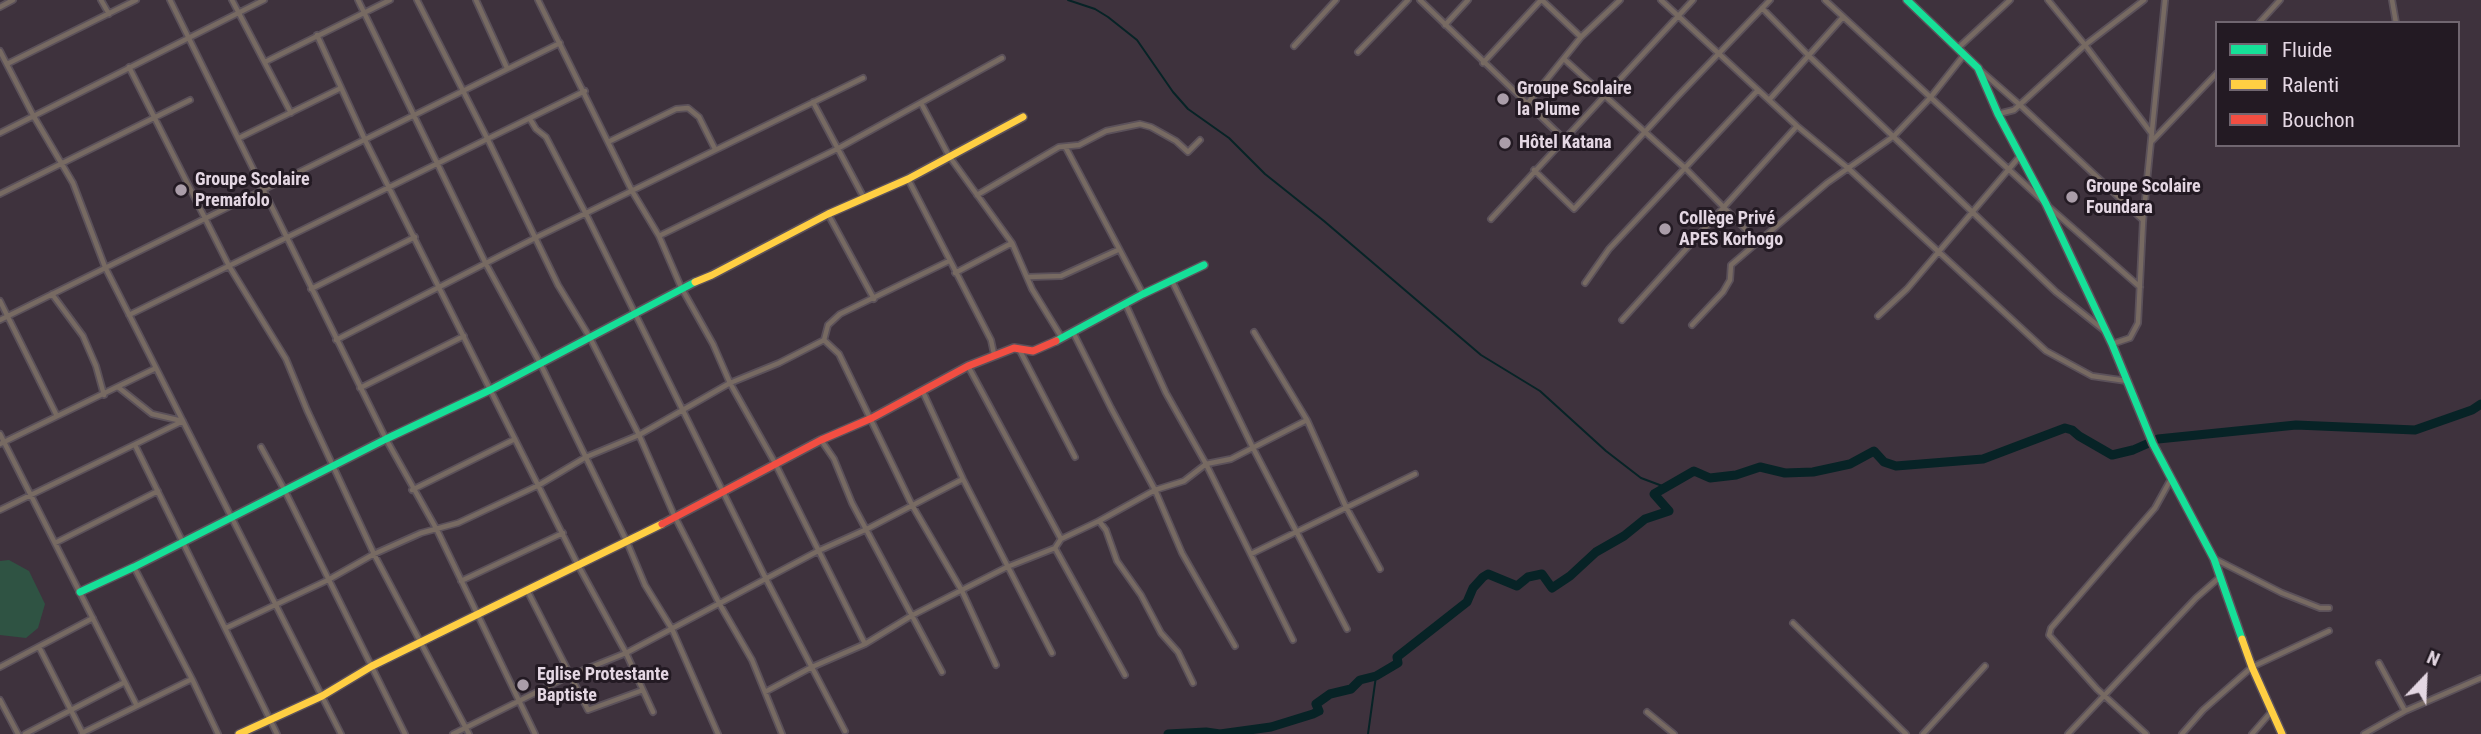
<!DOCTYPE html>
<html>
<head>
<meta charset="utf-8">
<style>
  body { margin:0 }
  #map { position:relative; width:2481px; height:734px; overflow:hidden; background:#3e323d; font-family:"Roboto Condensed",sans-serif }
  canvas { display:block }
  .legend { position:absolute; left:2215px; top:21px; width:245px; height:126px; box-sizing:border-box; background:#231a23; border:2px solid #706670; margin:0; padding:9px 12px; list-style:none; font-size:21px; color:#e4d7e3 }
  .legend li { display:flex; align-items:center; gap:14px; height:35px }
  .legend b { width:35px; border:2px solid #706670 }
  .north { position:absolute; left:2390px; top:643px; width:70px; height:70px; -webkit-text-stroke:5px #231a23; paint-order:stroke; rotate:23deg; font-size:19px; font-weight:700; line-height:28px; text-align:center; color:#e4d7e3 }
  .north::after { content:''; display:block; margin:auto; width:24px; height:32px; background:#e4d7e3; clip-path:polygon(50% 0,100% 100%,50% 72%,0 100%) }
</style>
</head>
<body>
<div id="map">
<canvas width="2481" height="734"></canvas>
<ul class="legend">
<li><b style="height:9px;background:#16e098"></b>Fluide</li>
<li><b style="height:9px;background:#ffcf43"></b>Ralenti</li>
<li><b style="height:9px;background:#f24e42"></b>Bouchon</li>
</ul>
<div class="north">N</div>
</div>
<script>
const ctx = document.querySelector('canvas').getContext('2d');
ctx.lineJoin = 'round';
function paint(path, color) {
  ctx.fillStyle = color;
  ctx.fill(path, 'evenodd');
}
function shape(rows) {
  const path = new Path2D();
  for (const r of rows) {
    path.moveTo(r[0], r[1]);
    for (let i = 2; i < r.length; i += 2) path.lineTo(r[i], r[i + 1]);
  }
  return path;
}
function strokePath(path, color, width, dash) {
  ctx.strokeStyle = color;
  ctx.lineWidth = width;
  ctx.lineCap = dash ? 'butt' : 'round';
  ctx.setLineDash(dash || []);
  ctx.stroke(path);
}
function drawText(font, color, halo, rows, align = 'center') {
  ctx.font = font + ' "Roboto Condensed",sans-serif';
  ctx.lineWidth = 6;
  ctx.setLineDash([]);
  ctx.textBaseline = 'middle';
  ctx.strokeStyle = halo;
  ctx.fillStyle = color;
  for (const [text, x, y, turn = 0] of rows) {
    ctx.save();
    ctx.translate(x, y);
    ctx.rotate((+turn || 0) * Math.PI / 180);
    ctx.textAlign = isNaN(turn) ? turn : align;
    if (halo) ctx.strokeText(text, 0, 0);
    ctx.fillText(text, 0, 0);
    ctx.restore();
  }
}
paint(shape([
  [9,560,29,571,45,604,38,628,26,638,0,635,0,561]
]), '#2f5343');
strokePath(shape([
  [1068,0,1095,9,1108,17,1137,40,1173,92,1188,109,1229,138,1265,174,1324,221,1481,355,1540,391,1606,451,1641,478,1665,487],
  [1368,734,1376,676]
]), '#072326', 2);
strokePath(shape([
  [1168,734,1206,732,1220,734,1271,727,1313,714,1319,711,1316,704,1330,694,1351,689,1360,680,1376,676,1398,663,1397,657,1467,602,1473,588,1483,577,1488,574,1517,586,1528,577,1542,574,1552,588,1570,576,1596,552,1624,536,1645,519,1669,511,1654,494,1694,471,1710,478,1736,475,1760,467,1785,473,1813,472,1850,464,1874,451,1884,462,1896,466,1983,459,2065,428,2072,430,2079,436,2112,455,2133,450,2158,439,2296,425,2415,430,2472,410,2481,404]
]), '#072326', 9);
const street = shape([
  [101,0,109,14],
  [170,0,386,439,437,530,535,734],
  [232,0,291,113],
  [358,0,486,264,540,363,627,542,645,585,672,629,718,734],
  [417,0,488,140,558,285,589,336,639,435,674,515,719,603,752,660,782,734],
  [476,0,507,68],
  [538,0,632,191,659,236,681,287,713,344,730,383,775,463,865,644],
  [1420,0,1564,139],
  [1542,0,1581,37],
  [1661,0,1797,126,1849,169,2046,351,2092,376,2127,381],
  [1825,0,2043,201],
  [2048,0,2085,45,2152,134],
  [2392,0,2396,23],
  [0,7,13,0],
  [1762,8,1809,56,2056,292,2105,331],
  [2259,23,2280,0],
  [1445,25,1468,0],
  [317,35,365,140,578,565,626,653,653,712],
  [1294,46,1336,0],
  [1958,48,2010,0],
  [0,51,33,115,73,183,105,267,341,734],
  [1358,52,1408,0],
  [1564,59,1685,168,1758,242],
  [265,62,390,0],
  [1483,63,1541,0],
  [7,64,136,0],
  [129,67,229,266,286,359,307,410,374,554,469,734],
  [1980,70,2020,105,2143,220],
  [1769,100,1843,17],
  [813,102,864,198],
  [921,103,949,156,1012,243,1032,289,1062,338],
  [1527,104,1581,37,1620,0],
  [1998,114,2014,110,2085,45,2144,0],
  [530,119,536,129,546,137,586,214,766,579,845,731],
  [0,133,264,0],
  [239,138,341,88],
  [610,141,676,109,688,108,699,117,715,149],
  [2152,141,2217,73],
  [1066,148,1143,294],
  [1534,170,1574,209,1677,97,1770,0],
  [908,179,991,340,994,354],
  [0,194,190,100],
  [977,195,1059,147,1079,145,1106,131,1140,124,1151,127,1176,141,1188,152,1200,140],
  [2049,207,2140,287],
  [828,214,874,299],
  [1491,219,1693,0],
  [659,236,837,149,1002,58],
  [955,273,1012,243],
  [1028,277,1061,276,1118,250],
  [1172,281,1252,446,1347,629],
  [1585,283,1609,249,1758,90],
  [311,289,415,237],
  [52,294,83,336,96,366,104,395],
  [0,301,57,416],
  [1126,305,1166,393,1206,464,1293,640],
  [129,315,585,91],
  [1878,316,1907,289,2020,156],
  [0,320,560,43],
  [1622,320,1797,126],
  [1692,325,1723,292,1730,280,1731,265,1827,183,1894,136,1930,98,1964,55],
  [1073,332,1111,408,1155,490,1182,553,1235,646],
  [1254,332,1307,420,1346,507,1380,569],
  [336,340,535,238,863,78],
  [824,340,839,354,912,505,962,591,996,665],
  [2112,344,2130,338,2138,323,2143,221,2165,0],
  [1019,349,1075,457],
  [968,366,1061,539],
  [118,387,152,414,182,421],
  [360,388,464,336],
  [923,392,963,479,1052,653],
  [0,434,137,706],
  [821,440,834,459,852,503,942,672],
  [0,444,156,368],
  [135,445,277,734],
  [261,447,285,491,405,734],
  [412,490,515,439],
  [0,510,183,421],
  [1099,521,1106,530,1117,561,1141,595,1161,633,1178,652,1193,683],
  [55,543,158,491],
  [1055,548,1125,675],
  [1251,554,1415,474],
  [2215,559,2282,593,2320,608,2329,608],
  [134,567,192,679,218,734],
  [461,581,563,533],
  [527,590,588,710,643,690],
  [1793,623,1906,734],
  [226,628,328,580,374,554,421,533,458,523,539,485,586,457,639,435,730,383,779,363,824,340,828,325,840,314,949,261],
  [39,647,83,734],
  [2379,663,2405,711],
  [0,667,93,618],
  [765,692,812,667,865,644,911,616,1007,567,1055,548,1061,539,1099,521,1155,490,1184,481,1206,464,1231,459,1307,420],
  [0,700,18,734],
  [1647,712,1674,734],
  [82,733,192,679],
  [25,734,125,682],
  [453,734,571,675,626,653,818,551,867,529,963,479],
  [1923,734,1985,666],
  [2068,734,2196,598,2220,577],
  [2146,734,2097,689,2049,635,2051,628,2155,508,2171,479],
  [2182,734,2203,710,2252,667,2329,631],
  [2252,734,2272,711],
  [2364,734,2405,711,2481,678]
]);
const fast = shape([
  [1907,0,1978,68,1998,114,2046,204,2112,344,2153,444,2214,559,2242,639],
  [1056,341,1143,294,1204,265],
  [80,592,134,567,386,439,490,390,695,282]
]);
const slow = shape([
  [695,282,712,275,828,214,908,179,1023,117],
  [2242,639,2252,667,2282,734],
  [239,734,322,696,372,666,662,524]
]);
const jam = shape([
  [662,524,821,440,872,418,968,366,1014,348,1033,351,1056,341]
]);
strokePath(street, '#5b515a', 8);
strokePath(fast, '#5b515a', 10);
strokePath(slow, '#5b515a', 10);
strokePath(jam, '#5b515a', 10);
strokePath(street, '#776a62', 4.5);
strokePath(fast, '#16e098', 7);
strokePath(slow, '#ffcf43', 7);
strokePath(jam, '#f24e42', 7);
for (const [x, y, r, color] of [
  [1503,99,7,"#aa9da9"],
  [1505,143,7,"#aa9da9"],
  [181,190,7,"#aa9da9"],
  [2072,197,7,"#aa9da9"],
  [1665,229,7,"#aa9da9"],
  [523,685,7,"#aa9da9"]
]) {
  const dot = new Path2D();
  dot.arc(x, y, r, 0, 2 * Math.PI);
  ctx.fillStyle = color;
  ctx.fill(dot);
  strokePath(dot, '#231a23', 2.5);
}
drawText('bold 18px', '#e4d7e3', '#231a23', [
  ["Groupe Scolaire",1517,89],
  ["la Plume",1517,110],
  ["Hôtel Katana",1519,143],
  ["Groupe Scolaire",195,180],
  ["Premafolo",195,201],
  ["Groupe Scolaire",2086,187],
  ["Foundara",2086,208],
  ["Collège Privé",1679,219],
  ["APES Korhogo",1679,240],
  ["Eglise Protestante",537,675],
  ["Baptiste",537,696]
], 'left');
</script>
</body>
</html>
